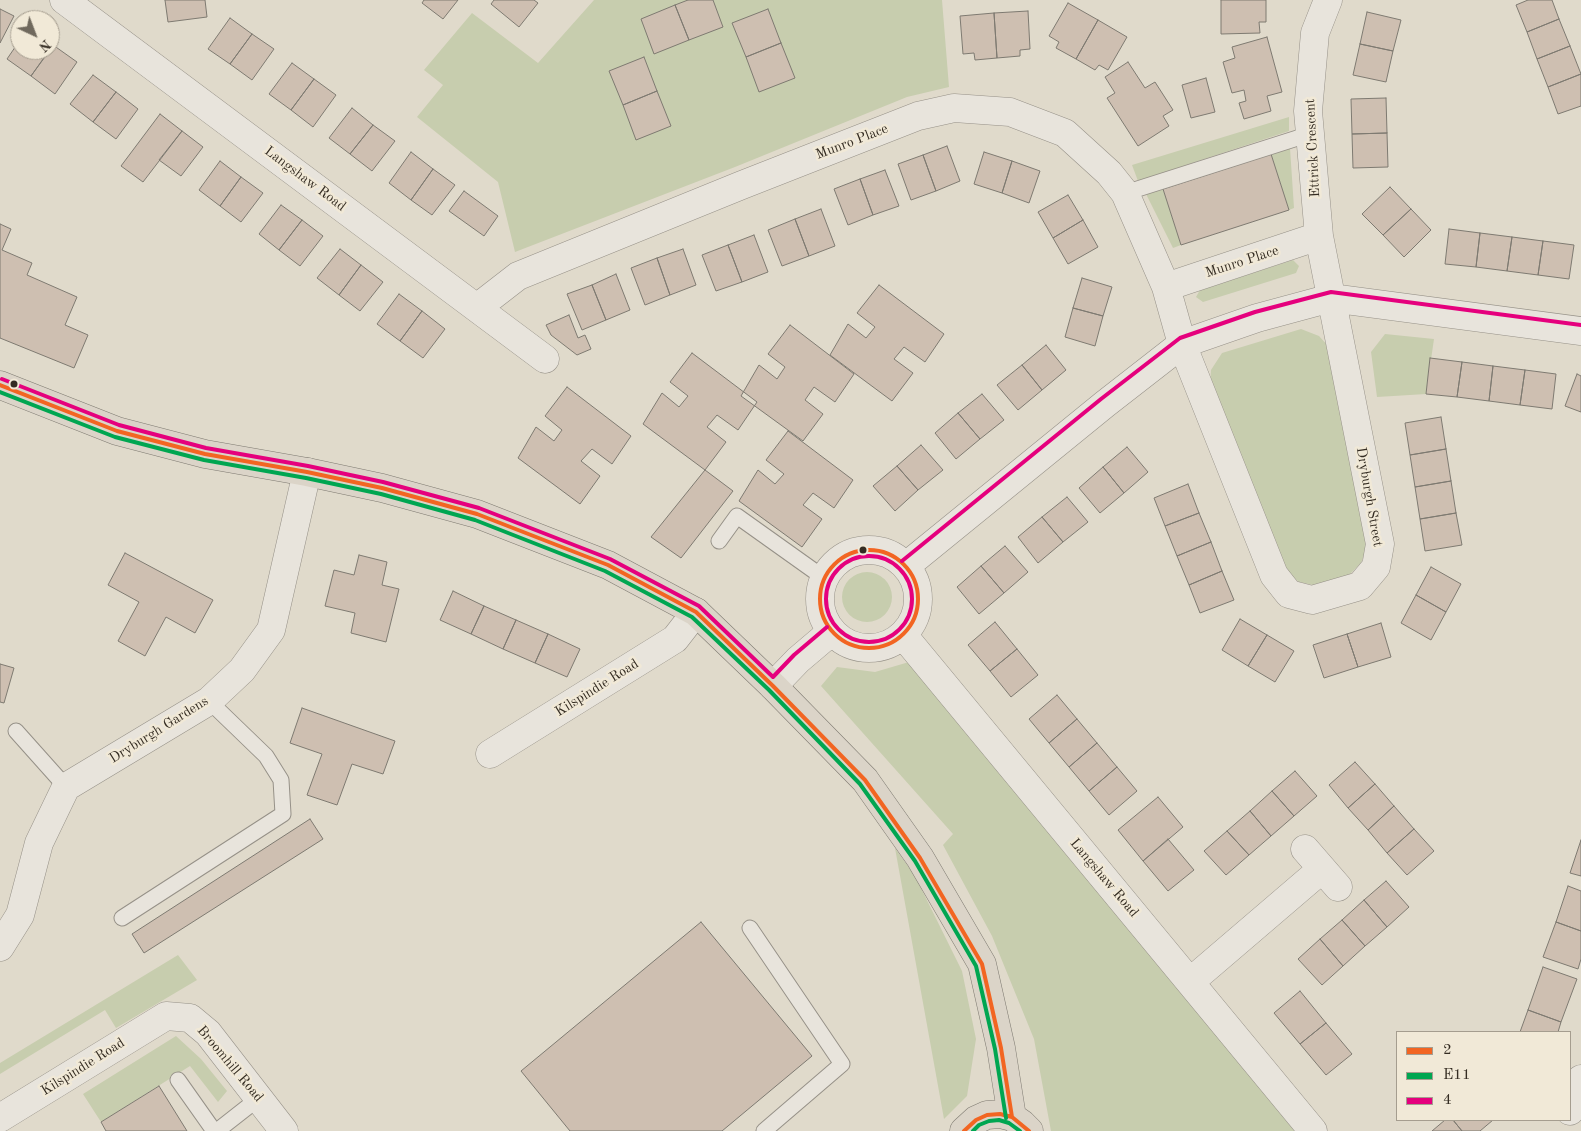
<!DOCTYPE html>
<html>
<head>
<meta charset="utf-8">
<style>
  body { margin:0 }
  #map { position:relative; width:1581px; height:1131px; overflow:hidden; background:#e0dacb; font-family:"Old Standard TT",serif }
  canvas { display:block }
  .legend { position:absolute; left:1396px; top:1031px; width:175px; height:90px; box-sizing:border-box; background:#f1e9d7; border:1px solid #a59d8f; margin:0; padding:6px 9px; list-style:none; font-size:15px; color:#342c22 }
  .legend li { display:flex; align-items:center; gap:10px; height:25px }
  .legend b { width:25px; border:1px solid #a59d8f }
  .north { position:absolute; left:10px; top:10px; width:50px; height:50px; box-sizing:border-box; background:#f1e9d7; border:1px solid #a59d8f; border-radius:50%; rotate:137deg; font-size:14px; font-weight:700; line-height:20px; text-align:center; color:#342c22 }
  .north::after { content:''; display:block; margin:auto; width:18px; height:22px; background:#70695d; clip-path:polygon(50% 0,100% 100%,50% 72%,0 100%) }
</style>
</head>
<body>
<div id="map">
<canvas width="1581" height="1131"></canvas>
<ul class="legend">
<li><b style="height:6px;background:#f26522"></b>2</li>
<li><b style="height:6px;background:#00a651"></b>E11</li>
<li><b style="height:6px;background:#e5007d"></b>4</li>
</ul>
<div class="north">N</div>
</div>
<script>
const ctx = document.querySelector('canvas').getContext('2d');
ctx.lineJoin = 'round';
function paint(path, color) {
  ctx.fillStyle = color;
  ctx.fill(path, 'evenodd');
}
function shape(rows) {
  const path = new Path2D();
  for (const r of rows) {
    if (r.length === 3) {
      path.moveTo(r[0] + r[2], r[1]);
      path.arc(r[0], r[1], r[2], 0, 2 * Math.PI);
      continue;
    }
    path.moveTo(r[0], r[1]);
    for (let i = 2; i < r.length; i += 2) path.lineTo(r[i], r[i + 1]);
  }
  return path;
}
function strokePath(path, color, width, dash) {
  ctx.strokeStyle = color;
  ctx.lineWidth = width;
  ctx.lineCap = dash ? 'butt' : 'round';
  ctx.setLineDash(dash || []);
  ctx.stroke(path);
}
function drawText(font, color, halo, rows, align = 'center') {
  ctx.font = font + ' "Old Standard TT",serif';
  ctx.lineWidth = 5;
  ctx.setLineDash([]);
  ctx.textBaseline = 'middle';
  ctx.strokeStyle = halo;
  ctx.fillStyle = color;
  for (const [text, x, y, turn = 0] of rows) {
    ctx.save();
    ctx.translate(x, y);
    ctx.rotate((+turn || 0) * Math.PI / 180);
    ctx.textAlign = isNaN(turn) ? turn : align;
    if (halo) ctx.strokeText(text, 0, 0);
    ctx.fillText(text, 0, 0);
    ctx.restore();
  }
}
paint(shape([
  [594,0,942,0,949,87,907,97,735,167,515,252,498,182,417,117,443,85,424,70,472,13,538,63],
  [1289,117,1289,131,1138,181,1132,165],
  [1290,148,1294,208,1289,210,1271,154],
  [1163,189,1181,245,1173,248,1146,194],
  [1293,260,1299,266,1296,273,1203,302,1196,297,1200,290],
  [1301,329,1319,336,1330,348,1368,545,1361,563,1346,578,1318,586,1299,582,1285,571,1210,389,1211,370,1222,353],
  [1385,334,1434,339,1426,394,1377,397,1371,352],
  [867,597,25],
  [909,662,1295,1131,1051,1131,1034,1039,992,936,943,845,953,834,821,686,837,667,875,672],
  [895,848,915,876,962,971,976,1039,967,1096,944,1119],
  [178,955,197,980,116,1028,105,1010,0,1074,0,1063],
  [176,1036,201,1059,227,1091,218,1102,190,1066,101,1122,83,1094]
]), '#c7cdae');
const building = shape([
  [165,0,205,0,207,17,168,22,165,0],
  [424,0,458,0,443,19,422,3,424,0],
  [494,0,534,0,538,3,519,27,491,4,494,0],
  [688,0,713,0,723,27,689,40,675,5,688,0],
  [1221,0,1266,0,1266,22,1259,22,1260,33,1221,34,1221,0],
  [1528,0,1552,0,1559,19,1527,32,1516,5,1528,0],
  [1068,3,1098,20,1076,59,1056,48,1059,42,1049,36,1068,3],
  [675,5,689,40,654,54,641,19,675,5],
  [0,9,14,16,0,43,0,9],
  [768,9,781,43,746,57,732,23,768,9],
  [1028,11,1030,49,1020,50,1020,56,997,58,994,13,1028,11],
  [1367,12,1401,20,1393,51,1360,44,1367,12],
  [994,13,997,58,975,60,974,53,963,54,960,16,994,13],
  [230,18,252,34,230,64,208,49,230,18],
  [1559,19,1570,46,1537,59,1527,32,1559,19],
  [1098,20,1127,37,1108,70,1099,65,1095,70,1076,59,1098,20],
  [252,34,274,49,252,80,230,64,252,34],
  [1267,37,1282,92,1267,96,1271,111,1244,119,1239,103,1246,101,1244,90,1232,93,1223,62,1235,58,1232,47,1267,37],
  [20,40,20,50,50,50,31,76,7,59,20,40],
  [781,43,795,78,759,92,746,57,781,43],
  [1360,44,1393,51,1386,82,1353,75,1360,44],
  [53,45,77,62,55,94,31,76,53,45],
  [1570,46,1581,74,1548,87,1537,59,1570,46],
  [644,57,657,91,623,105,609,71,644,57],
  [1128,62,1145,88,1155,82,1173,110,1163,116,1169,126,1138,146,1107,98,1115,93,1105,77,1128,62],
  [292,63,314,79,291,110,269,94,292,63],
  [1581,74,1581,106,1558,114,1548,87,1581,74],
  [93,75,116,92,93,122,70,104,93,75],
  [1206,78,1215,112,1191,118,1182,85,1206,78],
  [314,79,336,95,313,127,291,110,314,79],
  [657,91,671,126,636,140,623,105,657,91],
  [116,92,138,109,116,139,93,122,116,92],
  [1386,98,1387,133,1352,134,1351,99,1386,98],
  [352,108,373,125,350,154,329,138,352,108],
  [160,114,182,131,143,182,121,166,160,114],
  [373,125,395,141,372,171,350,154,373,125],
  [182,131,203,147,181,176,159,160,182,131],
  [1387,133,1388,167,1353,168,1352,134,1387,133],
  [947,146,960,181,936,191,923,155,947,146],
  [411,152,433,169,411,200,389,183,411,152],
  [984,152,1012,161,1002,193,974,184,984,152],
  [1271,154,1289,210,1181,245,1163,189,1271,154],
  [923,155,936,191,911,200,898,164,923,155],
  [220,161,241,177,220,206,199,190,220,161],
  [1012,161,1040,171,1029,203,1002,193,1012,161],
  [433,169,455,185,432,215,411,200,433,169],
  [885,170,899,206,873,215,860,179,885,170],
  [241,177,263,193,241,222,220,206,241,177],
  [860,179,873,215,848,225,834,189,860,179],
  [1390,187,1411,209,1383,235,1362,214,1390,187],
  [464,191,498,216,484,236,449,211,464,191],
  [1068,195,1083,220,1053,238,1038,212,1068,195],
  [281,205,302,220,279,250,259,234,281,205],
  [821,209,835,246,809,256,795,219,821,209],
  [1411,209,1431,230,1404,257,1383,235,1411,209],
  [795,219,809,256,782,266,768,230,795,219],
  [302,220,323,236,300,266,279,250,302,220],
  [1083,220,1098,247,1068,264,1053,238,1083,220],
  [0,224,11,229,2,250,32,263,27,275,77,297,65,325,88,335,74,368,0,338,0,224],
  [1449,229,1480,233,1476,267,1445,264,1449,229],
  [1480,233,1512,237,1507,271,1476,267,1480,233],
  [754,235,768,272,742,282,728,245,754,235],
  [1512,237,1543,241,1538,275,1507,271,1512,237],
  [1543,241,1574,245,1569,279,1538,275,1543,241],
  [728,245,742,282,716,291,702,255,728,245],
  [340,249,361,265,339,295,317,278,340,249],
  [683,249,696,285,670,295,657,258,683,249],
  [657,258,670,295,645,305,631,268,657,258],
  [361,265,383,282,360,311,339,295,361,265],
  [616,274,630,310,606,320,592,285,616,274],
  [1082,278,1112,287,1103,316,1073,308,1082,278],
  [592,285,606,320,582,330,567,294,592,285],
  [879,285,944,334,925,362,904,347,894,359,913,373,892,401,830,355,848,324,866,338,875,327,857,313,879,285],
  [399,294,422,311,400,341,377,324,399,294],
  [1073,308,1103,316,1095,346,1065,337,1073,308],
  [422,311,445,329,423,358,400,341,422,311],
  [569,315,578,338,585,335,591,349,577,355,551,335,546,325,569,315],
  [790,325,854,374,835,402,814,387,805,400,823,414,803,441,741,396,759,365,777,379,785,367,768,354,790,325],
  [1046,345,1066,370,1042,390,1022,365,1046,345],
  [692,353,757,402,738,430,717,415,707,427,726,442,705,470,643,424,662,393,679,407,688,396,670,382,692,353],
  [1430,358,1462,362,1457,397,1426,394,1430,358],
  [1462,362,1493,366,1489,401,1457,397,1462,362],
  [1022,365,1042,390,1018,410,997,385,1022,365],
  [1493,366,1525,370,1520,405,1489,401,1493,366],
  [1525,370,1556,374,1552,409,1520,405,1525,370],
  [1577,374,1581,376,1581,412,1565,406,1577,374],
  [567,387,631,436,612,464,592,449,581,461,600,476,580,504,518,458,536,427,554,441,562,430,545,416,567,387],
  [982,394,1004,420,980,439,958,413,982,394],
  [958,413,980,439,956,459,935,433,958,413],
  [1441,417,1446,449,1410,455,1405,423,1441,417],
  [788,431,853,480,834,508,813,493,803,505,822,519,802,547,739,501,758,470,775,484,784,474,766,460,788,431],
  [921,445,943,470,918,490,897,466,921,445],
  [1127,447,1148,472,1124,493,1103,467,1127,447],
  [1446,449,1451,481,1415,487,1410,455,1446,449],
  [897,466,918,490,895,511,873,486,897,466],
  [1103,467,1124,493,1100,513,1079,488,1103,467],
  [705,470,733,491,681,558,651,537,705,470],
  [1451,481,1456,513,1420,519,1415,487,1451,481],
  [1188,484,1199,513,1165,526,1154,498,1188,484],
  [1067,497,1088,522,1063,542,1042,517,1067,497],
  [1199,513,1211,542,1177,556,1165,526,1199,513],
  [1456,513,1462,545,1425,551,1420,519,1456,513],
  [1042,517,1063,542,1038,563,1018,537,1042,517],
  [1211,542,1222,571,1189,585,1177,556,1211,542],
  [1005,546,1028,572,1004,593,981,566,1005,546],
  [125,553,213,600,195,633,166,617,145,656,118,641,139,602,108,585,125,553],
  [359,555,387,562,382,585,399,589,386,642,351,633,355,613,325,606,334,570,354,575,359,555],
  [981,566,1004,593,979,614,957,587,981,566],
  [1431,567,1461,584,1446,612,1416,595,1431,567],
  [1222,571,1234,600,1200,613,1189,585,1222,571],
  [453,591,484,606,471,634,440,620,453,591],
  [1416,595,1446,612,1431,640,1401,623,1416,595],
  [484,606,516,620,503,649,471,634,484,606],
  [1240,619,1267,635,1248,666,1222,650,1240,619],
  [516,620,548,634,535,663,503,649,516,620],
  [995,622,1017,649,990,671,968,645,995,622],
  [1381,623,1391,657,1358,667,1347,634,1381,623],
  [548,634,580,649,567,677,535,663,548,634],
  [1347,634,1358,667,1324,678,1313,645,1347,634],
  [1267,635,1294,651,1275,682,1248,666,1267,635],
  [1017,649,1038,675,1011,697,990,671,1017,649],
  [0,664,14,668,4,703,0,702,0,664],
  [1057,695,1077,719,1049,743,1029,719,1057,695],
  [302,708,395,741,383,774,352,764,337,805,307,795,322,754,290,743,302,708],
  [1077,719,1097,743,1069,767,1049,743,1077,719],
  [1097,743,1117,767,1089,791,1069,767,1097,743],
  [1355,762,1375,784,1348,808,1329,785,1355,762],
  [1117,767,1137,791,1109,815,1089,791,1117,767],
  [1295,771,1317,796,1294,816,1272,791,1295,771],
  [1375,784,1394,806,1368,830,1348,808,1375,784],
  [1272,791,1294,816,1271,836,1250,811,1272,791],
  [1158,797,1183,827,1143,861,1118,830,1158,797],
  [1394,806,1414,829,1387,853,1368,830,1394,806],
  [1250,811,1271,836,1249,855,1227,831,1250,811],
  [310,819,323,839,144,953,132,934,310,819],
  [1414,829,1434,851,1407,875,1387,853,1414,829],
  [1227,831,1249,855,1226,875,1204,851,1227,831],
  [1168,839,1194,870,1168,891,1143,861,1168,839],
  [1581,840,1581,876,1570,873,1581,840],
  [1386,881,1409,907,1387,927,1364,900,1386,881],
  [1568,886,1581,891,1581,931,1556,922,1568,886],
  [1364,900,1387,927,1365,946,1342,920,1364,900],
  [1342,920,1365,946,1343,966,1320,939,1342,920],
  [701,922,812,1056,722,1131,570,1131,521,1071,701,922],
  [1556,922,1581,931,1581,959,1578,969,1543,957,1556,922],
  [1320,939,1343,966,1322,985,1298,959,1320,939],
  [1543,967,1577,979,1561,1022,1528,1010,1543,967],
  [1300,991,1326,1023,1300,1044,1274,1013,1300,991],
  [1528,1010,1561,1022,1558,1032,1520,1032,1528,1010],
  [1326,1023,1352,1054,1326,1075,1300,1044,1326,1023],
  [159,1086,187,1131,106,1131,101,1122,159,1086],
  [1445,1120,1453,1120,1462,1131,1432,1131,1445,1120],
  [1453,1120,1493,1120,1480,1131,1462,1131,1453,1120]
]);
paint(building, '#cebfb1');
strokePath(building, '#7e7a71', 1);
const service = shape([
  [1125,193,1310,134],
  [719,541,737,516,824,578],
  [16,731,66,787],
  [122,918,283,814,281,780,266,756,209,701],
  [750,928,842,1064,764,1131],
  [178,1080,214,1131],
  [217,1131,259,1098]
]);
const minor = shape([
  [64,0,545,359],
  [1166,287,1319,236],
  [478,307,518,276,742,185,918,116,954,108,1010,112,1065,133,1109,173,1125,193,1166,287,1182,344,1274,575,1289,594,1312,600,1360,586,1376,567,1380,544,1319,236,1308,111,1315,33,1328,0],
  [869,599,49],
  [906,566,1105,404,1182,344,1257,318,1331,298,1581,331],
  [903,635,1313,1131],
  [773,686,798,660,831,632],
  [490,754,675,639,696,612],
  [1305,849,1338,887],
  [0,947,20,915,39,843,66,787,209,701,242,670,271,630,307,472],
  [1190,982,1322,869],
  [1570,1111,1581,1079],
  [0,1118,166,1016,190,1018,208,1033,284,1131]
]);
const primary = shape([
  [0,385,117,431,205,454,307,472,382,488,477,514,608,565,696,612,773,686,865,780,920,858,982,964,1001,1048,1012,1117],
  [964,1131,976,1120,987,1115,1000,1114,1012,1117,1022,1124,1029,1131]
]);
strokePath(service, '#969188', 17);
strokePath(minor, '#969188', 29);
strokePath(primary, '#7e7a71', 29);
strokePath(service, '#e8e4dc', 15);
strokePath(minor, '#e8e4dc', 28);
strokePath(primary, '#dbd4c8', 28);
strokePath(shape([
  [0,385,117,431,205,454,307,472,382,488,477,514,608,565,696,612,773,686,865,780,920,858,982,964,1001,1048,1012,1117],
  [869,599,49],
  [964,1131,976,1120,987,1115,1000,1114,1012,1117,1029,1131]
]), '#f26522', 4);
strokePath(shape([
  [0,392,115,437,204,460,306,478,381,494,475,520,605,571,692,617,769,690,860,784,915,861,976,966,995,1049,1006,1118],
  [973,1131,979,1125,989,1121,999,1120,1009,1123,1020,1131]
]), '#00a651', 4);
strokePath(shape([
  [2,379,119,425,206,448,308,466,383,482,479,508,610,559,699,606,773,677,794,655,827,627],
  [869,599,43],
  [902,561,1101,399,1180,338,1255,312,1331,292,1581,325]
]), '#e5007d', 4);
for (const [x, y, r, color] of [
  [14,384,4.5,"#342c22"],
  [863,550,4.5,"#342c22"]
]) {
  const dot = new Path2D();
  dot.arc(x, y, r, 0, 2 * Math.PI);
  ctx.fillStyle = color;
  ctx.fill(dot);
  strokePath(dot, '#f1e9d7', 2);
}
drawText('14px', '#342c22', '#f1e9d7', [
  ["Munro Place",852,142,-21],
  ["Ettrick Crescent",1313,148,-93],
  ["Langshaw Road",305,179,37],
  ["Munro Place",1242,262,-18],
  ["Dryburgh Street",1369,497,80],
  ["Kilspindie Road",597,688,-32],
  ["Dryburgh Gardens",159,730,-32],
  ["Langshaw Road",1104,878,50],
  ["Broomhill Road",230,1064,50],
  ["Kilspindie Road",83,1067,-32]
]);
</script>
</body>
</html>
